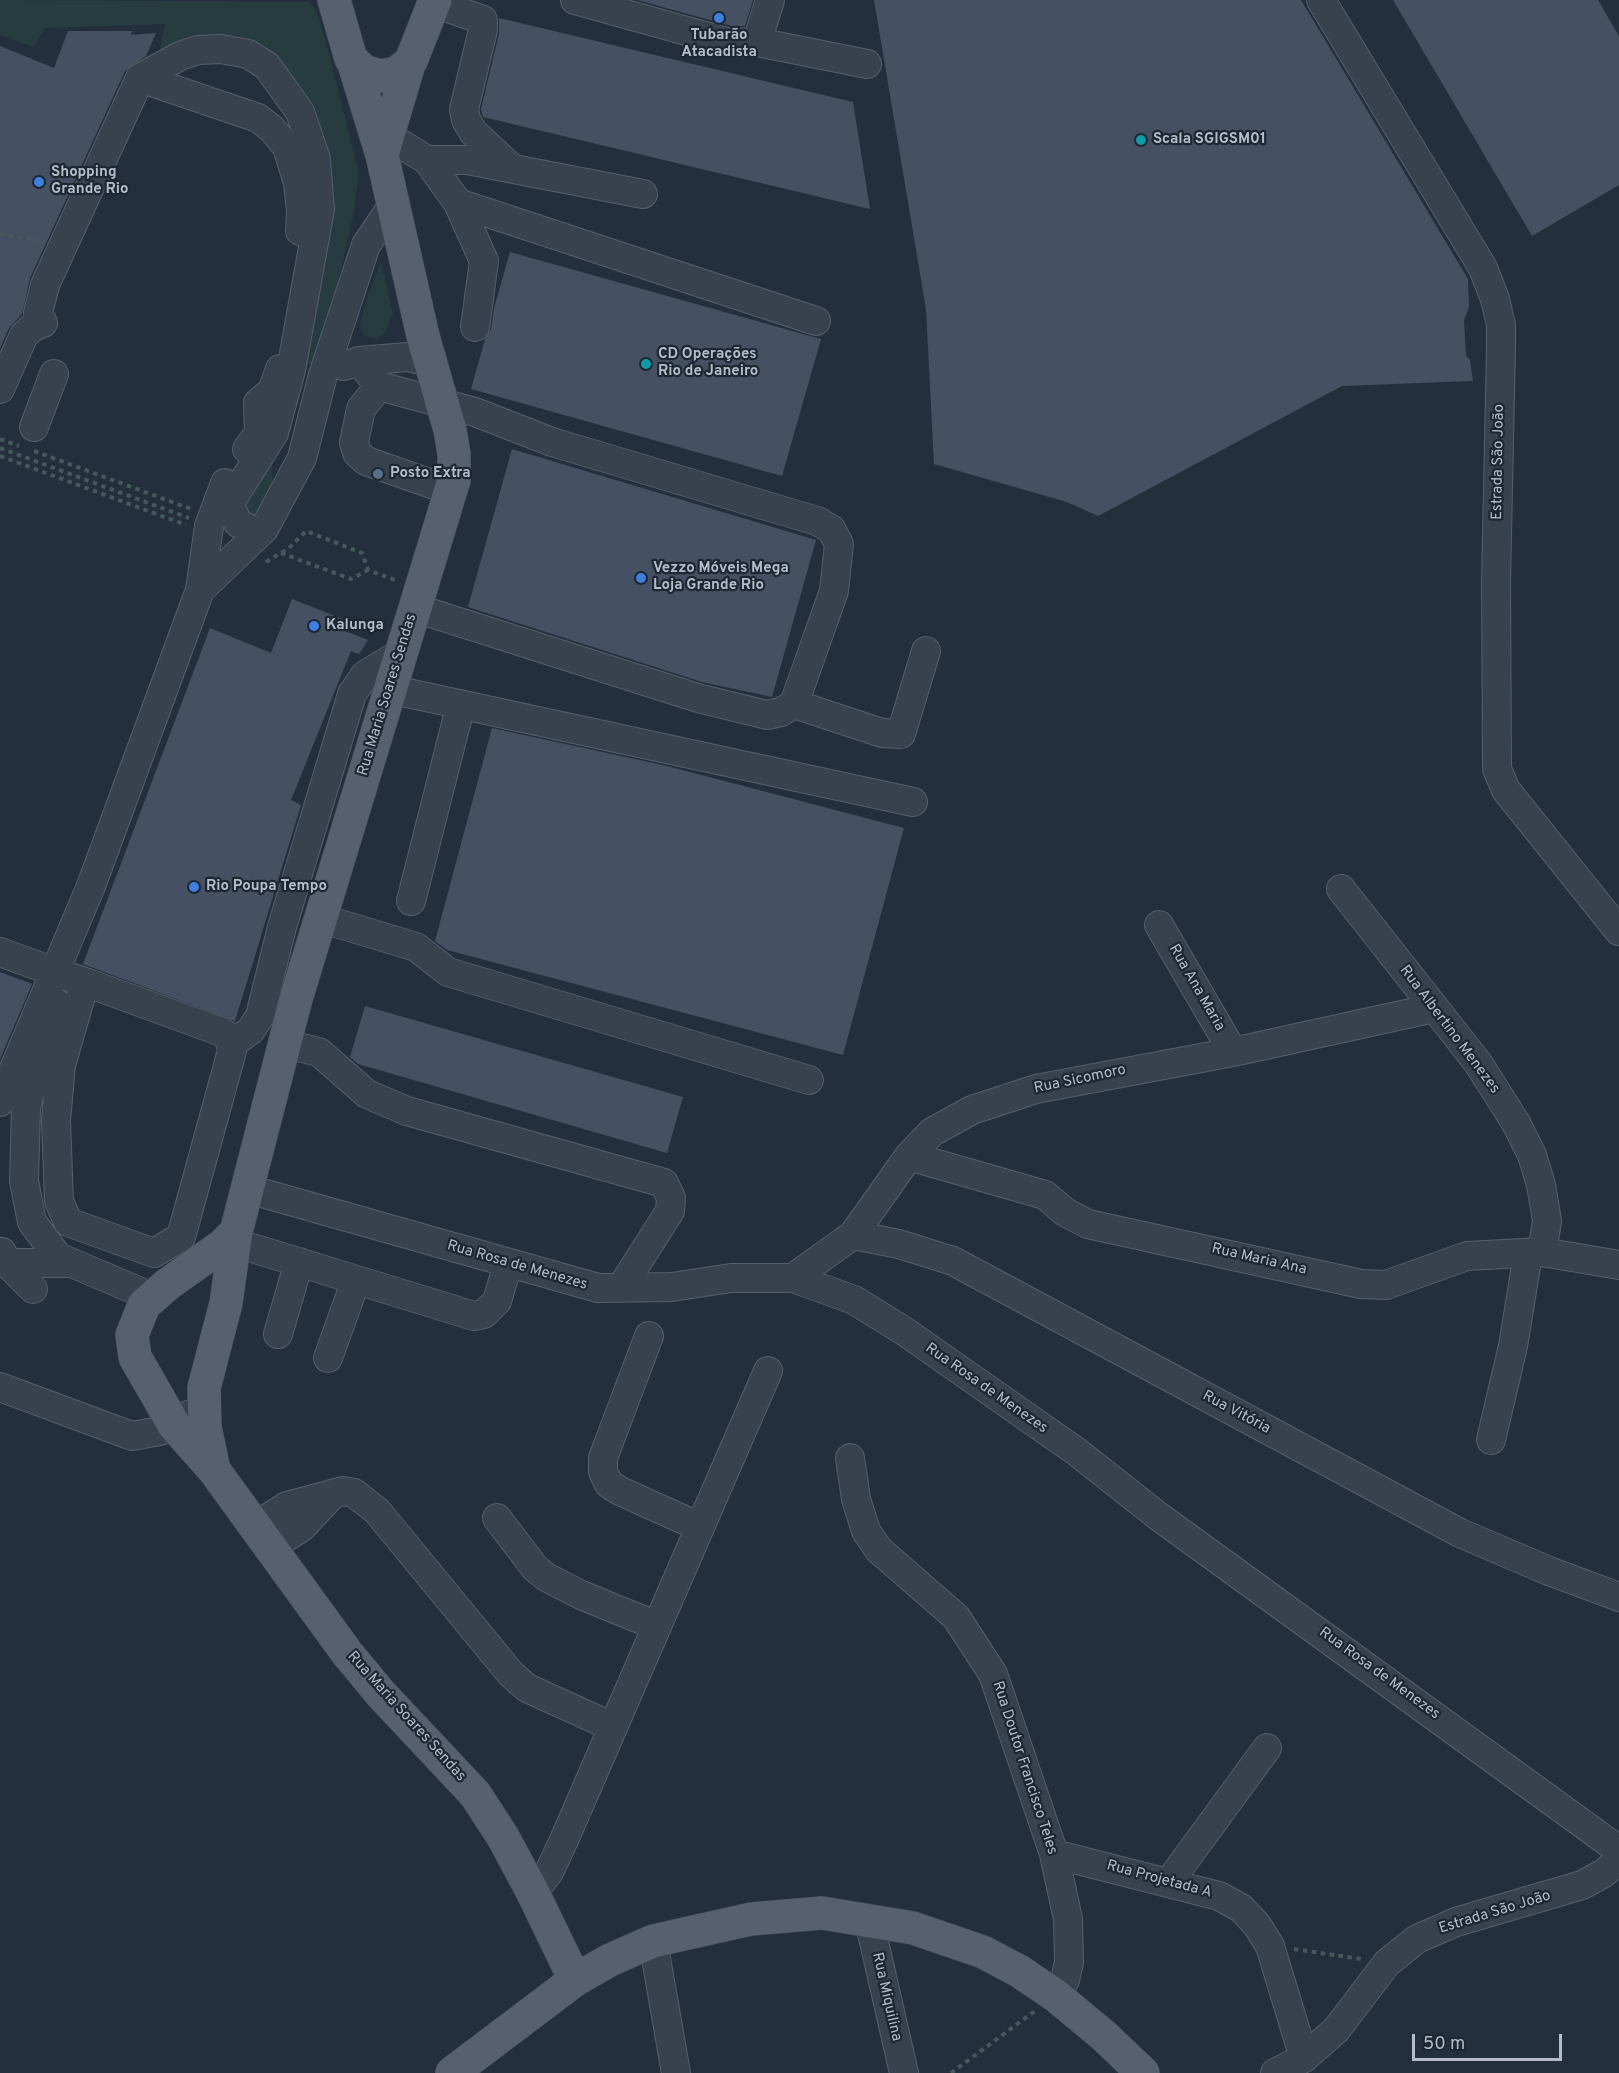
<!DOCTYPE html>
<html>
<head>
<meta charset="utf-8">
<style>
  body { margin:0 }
  #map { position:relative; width:1619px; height:2073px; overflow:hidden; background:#242f3e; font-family:Overpass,sans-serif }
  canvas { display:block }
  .scale { position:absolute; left:1412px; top:2034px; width:150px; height:27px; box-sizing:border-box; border:3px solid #b4bcc9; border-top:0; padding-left:8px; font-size:18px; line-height:21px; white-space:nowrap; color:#b4bcc9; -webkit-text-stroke:4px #1d2633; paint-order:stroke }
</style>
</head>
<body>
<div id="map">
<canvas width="1619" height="2073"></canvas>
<div class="scale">50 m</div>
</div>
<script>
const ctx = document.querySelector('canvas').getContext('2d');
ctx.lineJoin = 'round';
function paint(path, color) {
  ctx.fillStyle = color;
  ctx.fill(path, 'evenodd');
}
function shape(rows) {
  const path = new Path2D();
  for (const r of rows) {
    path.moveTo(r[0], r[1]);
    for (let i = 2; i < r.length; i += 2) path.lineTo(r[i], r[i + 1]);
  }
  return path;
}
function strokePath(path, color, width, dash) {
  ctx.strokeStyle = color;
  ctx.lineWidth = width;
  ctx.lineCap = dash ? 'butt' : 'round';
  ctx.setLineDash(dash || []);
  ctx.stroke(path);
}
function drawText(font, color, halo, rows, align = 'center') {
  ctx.font = font + ' Overpass,sans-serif';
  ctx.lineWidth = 4.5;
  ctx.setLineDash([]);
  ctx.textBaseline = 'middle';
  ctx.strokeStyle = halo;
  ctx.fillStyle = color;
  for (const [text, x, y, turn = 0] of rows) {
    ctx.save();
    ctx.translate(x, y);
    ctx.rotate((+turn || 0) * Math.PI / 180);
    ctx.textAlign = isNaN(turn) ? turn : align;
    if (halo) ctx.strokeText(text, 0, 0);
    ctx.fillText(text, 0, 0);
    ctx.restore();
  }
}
paint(shape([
  [0,0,310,2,317,13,325,38,359,174,353,216,327,329,312,365,307,363,304,133,263,74,231,59,159,54,165,24,45,28,34,47,0,35],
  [381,262,393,313,385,333,376,339,364,335,360,325,366,301],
  [268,457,272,466,273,483,251,525,241,503]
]), '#263c3f');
paint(shape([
  [637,0,753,0,745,26,732,26],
  [874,0,1301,0,1468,279,1469,307,1464,320,1466,356,1470,360,1473,381,1342,386,1098,516,1067,502,934,464,926,309],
  [1393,0,1598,0,1619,36,1619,185,1532,236],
  [499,18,853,102,870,209,483,117,481,109,499,34],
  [68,31,132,31,131,35,156,33,146,56,125,71,30,278,22,314,9,328,0,348,0,46,54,68],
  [510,252,821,339,782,476,471,389,485,339,491,329,494,308],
  [512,449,816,540,772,697,702,682,468,607],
  [292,599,348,621,345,631,368,640,359,654,351,651,291,800,301,805,235,1021,83,964,210,628,271,653],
  [492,728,667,766,904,828,843,1055,447,950,435,941],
  [0,972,32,984,0,1059],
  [365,1006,683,1097,667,1153,358,1064,350,1057]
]), '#455162');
const minor = shape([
  [575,0,730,43,757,42],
  [770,0,757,42,867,64],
  [1321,0,1483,268,1495,299,1501,325,1501,347,1496,582,1497,769,1506,790,1619,931],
  [434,3,483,20,483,30,464,109,466,120,474,133,513,169],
  [140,78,258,118,272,129,287,147,298,183,301,211,300,231],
  [388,136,427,160,458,203,484,261,475,327],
  [427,160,467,160,643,194],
  [458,203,816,321],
  [359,361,379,386,475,412,552,442,817,521,831,529,839,544,834,591,794,704,781,712,767,715,698,698,415,608],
  [344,366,359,361,408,357,430,362],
  [379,386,361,409,354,442,357,453,366,461,452,491],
  [0,389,24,335,33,327,43,323,38,313,45,285,140,78,180,56,198,50,221,49,248,54,267,66,300,112,316,159,320,209,291,370,274,433,229,504,238,523,251,530,264,529],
  [34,427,54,374],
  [247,449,259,433,258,403,272,391,280,369],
  [200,590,209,526,225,483],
  [389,689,913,802],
  [794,704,882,733,901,734,926,651],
  [1341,889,1478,1063,1516,1123,1532,1155,1541,1185,1547,1221,1542,1252],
  [411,901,461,704],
  [320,918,416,947,448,972,809,1080],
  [1159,925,1233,1052],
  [0,952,55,972,85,982,222,1032,229,1037,232,1051,181,1237,154,1253,68,1222,59,1201,56,1121,61,1065,85,982],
  [56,1003,26,1107,24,1181,32,1222,58,1257,152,1297],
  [232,1044,251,1030,260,1016,282,927,352,694,365,675,401,653],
  [285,1044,319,1052,367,1094,407,1111,664,1183,671,1198,670,1211,621,1288],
  [0,1102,91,886,200,590,264,529,302,458,323,375,366,245,393,205],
  [909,1156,1045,1195,1065,1212,1088,1224,1361,1284,1386,1285,1467,1256,1542,1252,1619,1265],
  [248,1189,598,1288,672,1287,731,1278,793,1278,854,1300,904,1331,1077,1452,1158,1516,1619,1850],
  [853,1235,899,1244,953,1261,1460,1533,1549,1571,1619,1597],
  [236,1243,474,1316,484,1314,497,1301,508,1264],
  [2,1252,7,1263,33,1289],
  [7,1263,68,1263],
  [793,1278,853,1235,909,1156,932,1132,972,1110,1036,1089,1233,1052,1434,1008],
  [278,1334,299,1262],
  [649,1336,603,1458,603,1472,609,1484,620,1491,700,1527],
  [328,1358,356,1280],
  [0,1387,132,1436,160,1431,191,1414],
  [1491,1440,1513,1346,1528,1254],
  [850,1458,856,1499,866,1531,879,1550,956,1617,993,1674,1054,1854,1068,1919,1069,1962,1065,1980,1056,1996],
  [497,1518,535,1568,546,1577,581,1595,657,1626],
  [254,1527,287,1506,343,1491,354,1493,377,1511,511,1674,527,1688,613,1727],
  [269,1548,302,1527,331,1496],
  [1054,1854,1219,1896,1241,1908,1257,1925,1270,1946,1304,2058],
  [1169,1882,1267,1748],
  [533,1893,549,1872,564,1840,768,1371],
  [869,1920,904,2073],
  [653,1941,676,2073],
  [1275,2073,1304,2058,1336,2030,1387,1963,1417,1939,1456,1922,1582,1885,1604,1873,1619,1860]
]);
const major = shape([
  [334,0,351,59,364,71,380,76,397,73,411,61,435,0],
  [382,155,409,64],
  [236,1232,223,1245,168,1284,144,1305,132,1335,135,1357,174,1425,214,1470,347,1653,381,1694,475,1794,503,1837,533,1893,575,1980],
  [214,1470,205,1427,204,1388,226,1303,236,1232,296,999,454,480,454,454,450,430,423,336,382,155,353,61],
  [452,2073,575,1980,610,1960,653,1941,751,1919,822,1913,913,1928,983,1952,1019,1971,1056,1996,1103,2035,1143,2073]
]);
strokePath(minor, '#565f6c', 30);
strokePath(major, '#414a57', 34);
strokePath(shape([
  [0,234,39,240],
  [0,439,19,446],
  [0,448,189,518],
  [34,451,191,509],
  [0,456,186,525],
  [281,553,351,579,368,570],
  [266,562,289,548,306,531,362,553,368,570,398,581],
  [1294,1949,1361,1959],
  [951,2073,1035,2011]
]), '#44595c', 4, [4.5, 4.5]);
strokePath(minor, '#38414e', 28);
strokePath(major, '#56606e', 33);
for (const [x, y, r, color] of [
  [719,18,6,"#3f7fe0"],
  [1141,140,6,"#0f9aa8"],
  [39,182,6,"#3f7fe0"],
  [646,364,6,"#0f9aa8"],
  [378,474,6,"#5c6f8a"],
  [641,578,6,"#3f7fe0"],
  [314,626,6,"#3f7fe0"],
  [194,887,6,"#3f7fe0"]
]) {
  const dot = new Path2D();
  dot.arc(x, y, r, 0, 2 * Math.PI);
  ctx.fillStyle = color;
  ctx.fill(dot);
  strokePath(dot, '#1d2633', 2);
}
drawText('bold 15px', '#b4bcc9', '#1d2633', [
  ["Tubarão",719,36,"center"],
  ["Atacadista",719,53,"center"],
  ["Scala SGIGSM01",1153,140],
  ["Shopping",51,173],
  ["Grande Rio",51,190],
  ["CD Operações",658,355],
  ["Rio de Janeiro",658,372],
  ["Posto Extra",390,474],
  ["Vezzo Móveis Mega",653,569],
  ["Loja Grande Rio",653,586],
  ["Kalunga",326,626],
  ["Rio Poupa Tempo",206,887]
], 'left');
drawText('15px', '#b4bcc9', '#1d2633', [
  ["Estrada São João",1499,462,-89],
  ["Rua Maria Soares Sendas",388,695,-73],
  ["Rua Ana Maria",1196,988,60],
  ["Rua Albertino Menezes",1449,1030,53],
  ["Rua Sicomoro",1080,1080,-12],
  ["Rua Maria Ana",1259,1260,13],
  ["Rua Rosa de Menezes",517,1266,16],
  ["Rua Rosa de Menezes",986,1389,35],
  ["Rua Vitória",1236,1413,28],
  ["Rua Rosa de Menezes",1379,1674,36],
  ["Rua Maria Soares Sendas",406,1717,48],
  ["Rua Doutor Francisco Teles",1024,1768,72],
  ["Rua Projetada A",1159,1880,15],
  ["Estrada São João",1495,1913,-17],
  ["Rua Miquilina",886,1997,77]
]);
</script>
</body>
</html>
